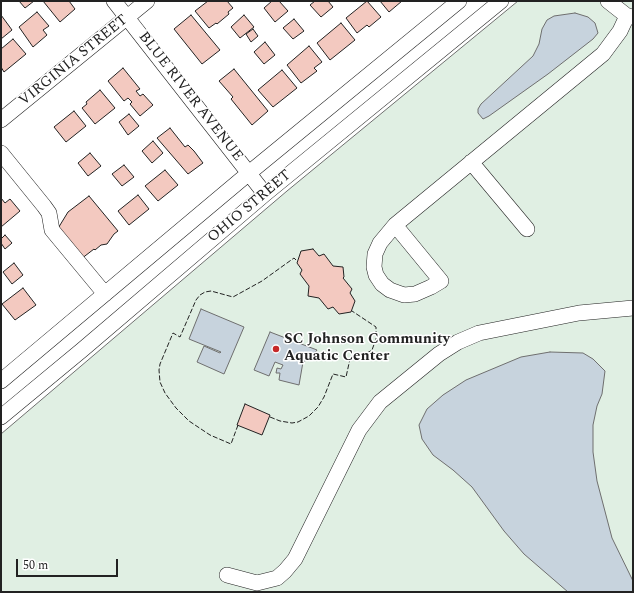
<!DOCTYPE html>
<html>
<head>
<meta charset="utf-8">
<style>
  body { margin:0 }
  #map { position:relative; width:634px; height:593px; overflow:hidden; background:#fff; font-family:Spectral,serif }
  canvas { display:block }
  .frame { position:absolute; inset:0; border:2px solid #222; pointer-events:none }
  .scale { position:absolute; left:16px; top:559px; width:102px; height:18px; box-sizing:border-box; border:2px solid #222; border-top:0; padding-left:5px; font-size:12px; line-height:14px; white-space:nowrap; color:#222; -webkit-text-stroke:3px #fff; paint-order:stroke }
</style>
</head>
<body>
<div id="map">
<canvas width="634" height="593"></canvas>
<div class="frame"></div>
<div class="scale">50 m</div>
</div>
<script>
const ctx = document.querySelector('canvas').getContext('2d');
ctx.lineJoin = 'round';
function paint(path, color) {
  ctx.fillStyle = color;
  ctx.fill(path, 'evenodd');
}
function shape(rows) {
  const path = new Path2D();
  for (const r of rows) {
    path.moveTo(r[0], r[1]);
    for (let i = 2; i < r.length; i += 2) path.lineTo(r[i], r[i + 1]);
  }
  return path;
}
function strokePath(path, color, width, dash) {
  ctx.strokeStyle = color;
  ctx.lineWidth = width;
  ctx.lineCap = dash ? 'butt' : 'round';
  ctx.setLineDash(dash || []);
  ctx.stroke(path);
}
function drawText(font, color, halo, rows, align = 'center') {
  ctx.font = font + ' Spectral,serif';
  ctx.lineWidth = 3;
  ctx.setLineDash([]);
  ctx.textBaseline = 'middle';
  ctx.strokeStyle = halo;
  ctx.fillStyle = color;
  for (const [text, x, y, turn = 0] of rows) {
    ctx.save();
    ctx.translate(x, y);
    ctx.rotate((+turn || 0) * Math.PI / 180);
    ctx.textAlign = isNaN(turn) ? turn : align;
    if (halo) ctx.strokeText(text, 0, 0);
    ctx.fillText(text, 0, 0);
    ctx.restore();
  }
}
const green = shape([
  [518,1,633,1,633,592,1,592,1,434,287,191,518,1]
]);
paint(green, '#e0efe3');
strokePath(green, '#6f6f6f', 1);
const water = shape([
  [575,13,588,17,595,23,598,33,593,39,548,74,489,116,483,119,478,113,478,109,481,104,533,56,539,44,542,29,547,20,554,16,575,13],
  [201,309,244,327,224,374,197,362,204,346,220,353,221,352,189,339,201,309],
  [270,332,317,350,312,357,303,362,299,385,279,380,280,373,276,373,277,368,281,369,283,365,275,362,269,376,254,370,270,332],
  [550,352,583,353,593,359,605,371,602,394,597,406,593,425,593,452,597,481,612,538,633,581,633,592,568,592,524,554,504,531,472,487,453,470,433,455,422,439,419,425,427,409,443,395,466,380,521,357,550,352]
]);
paint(water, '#c7d3dd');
strokePath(water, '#6f6f6f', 1);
const building = shape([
  [19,1,34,1,25,8,19,1],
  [43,1,69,1,75,9,60,22,43,1],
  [208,1,227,1,233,8,228,12,229,14,217,24,216,23,209,28,195,11,208,1],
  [272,1,279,1,288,11,275,22,264,8,272,1],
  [315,1,328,1,333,7,321,17,310,5,315,1],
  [367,1,381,17,369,27,367,25,357,33,346,18,367,1],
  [380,1,402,1,389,12,380,1],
  [37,12,49,26,43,30,47,35,33,47,19,27,37,12],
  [1,15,12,30,1,39,1,15],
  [191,15,220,50,202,64,174,29,191,15],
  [244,15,254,27,240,38,231,27,244,15],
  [294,19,304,31,293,39,283,28,294,19],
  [341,23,355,40,330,60,317,43,341,23],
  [253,29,258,36,251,42,246,34,253,29],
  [13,39,26,54,4,72,1,67,1,49,13,39],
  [265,42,275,55,264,64,254,52,265,42],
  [309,46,322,62,314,68,317,71,301,83,287,65,309,46],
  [123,68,140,89,136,91,140,96,143,94,153,105,140,116,130,104,132,102,128,98,124,101,108,81,123,68],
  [234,69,268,111,252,125,231,99,233,97,219,81,234,69],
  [282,70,297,88,273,107,258,90,282,70],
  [100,90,115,108,95,124,82,108,87,104,86,102,100,90],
  [74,111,86,126,66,142,54,127,74,111],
  [129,114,139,126,128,135,119,122,129,114],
  [170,128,185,147,188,145,194,151,203,163,188,174,157,138,170,128],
  [153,141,163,153,152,163,142,151,153,141],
  [90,153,101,166,88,176,78,163,90,153],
  [124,165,134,177,122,186,112,174,124,165],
  [165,170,178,185,158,201,145,186,165,170],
  [138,195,149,209,129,225,118,211,138,195],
  [89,196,118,231,114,234,107,244,101,245,95,250,94,249,81,259,57,230,68,212,89,196],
  [1,198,5,203,10,199,20,211,1,227,1,198],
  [5,235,12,243,5,249,1,243,1,239,5,235],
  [313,249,319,256,324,254,333,266,343,267,344,277,343,278,352,289,350,293,355,301,351,312,339,314,333,307,328,309,319,298,308,296,309,286,300,274,302,270,297,263,301,251,313,249],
  [14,263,23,275,12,284,3,272,14,263],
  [23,288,36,305,15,320,2,304,23,288],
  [245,404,270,415,262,435,237,425,245,404]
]);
paint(building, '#f3c9c0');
strokePath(building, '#222', 1);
const minor = shape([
  [114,1,265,194],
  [608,1,627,16,633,17],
  [1,120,147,1],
  [1,153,44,206,49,213,52,230,105,294],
  [471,162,527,229],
  [395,225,441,281,431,287,415,294,404,295,390,290,382,284,376,275,374,267,375,254,380,243,395,225,603,54,620,31,627,16],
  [1,381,249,173,459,1],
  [1,417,82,350,265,194,501,1],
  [227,575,257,583,277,578,285,571,295,559,359,430,380,402,439,354,458,342,479,333,579,313,633,308]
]);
strokePath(minor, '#222', 16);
strokePath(minor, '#fff', 15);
strokePath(shape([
  [270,417,280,421,292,423,298,422,309,416,318,407,324,397,333,374,346,377,350,359,362,356,372,350,376,339,376,327,352,311],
  [238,425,231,444,210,435,189,421,176,408,165,393,160,382,159,370,160,364,173,333,180,337,196,300,200,295,205,292,211,291,233,297,262,281,294,258,297,261]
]), '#222', 1, [5, 2]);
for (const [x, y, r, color] of [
  [276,349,4,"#c62828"]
]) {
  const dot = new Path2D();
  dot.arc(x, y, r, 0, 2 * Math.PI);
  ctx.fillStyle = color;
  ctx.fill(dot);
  strokePath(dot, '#fff', 1.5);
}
drawText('15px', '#222', '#fff', [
  ["VIRGINIA STREET",74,61,-39],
  ["BLUE RIVER AVENUE",190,97,52],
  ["OHIO STREET",250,207,-40]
]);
drawText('bold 15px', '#222', '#fff', [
  ["SC Johnson Community",284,340],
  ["Aquatic Center",284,357]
], 'left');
</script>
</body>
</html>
